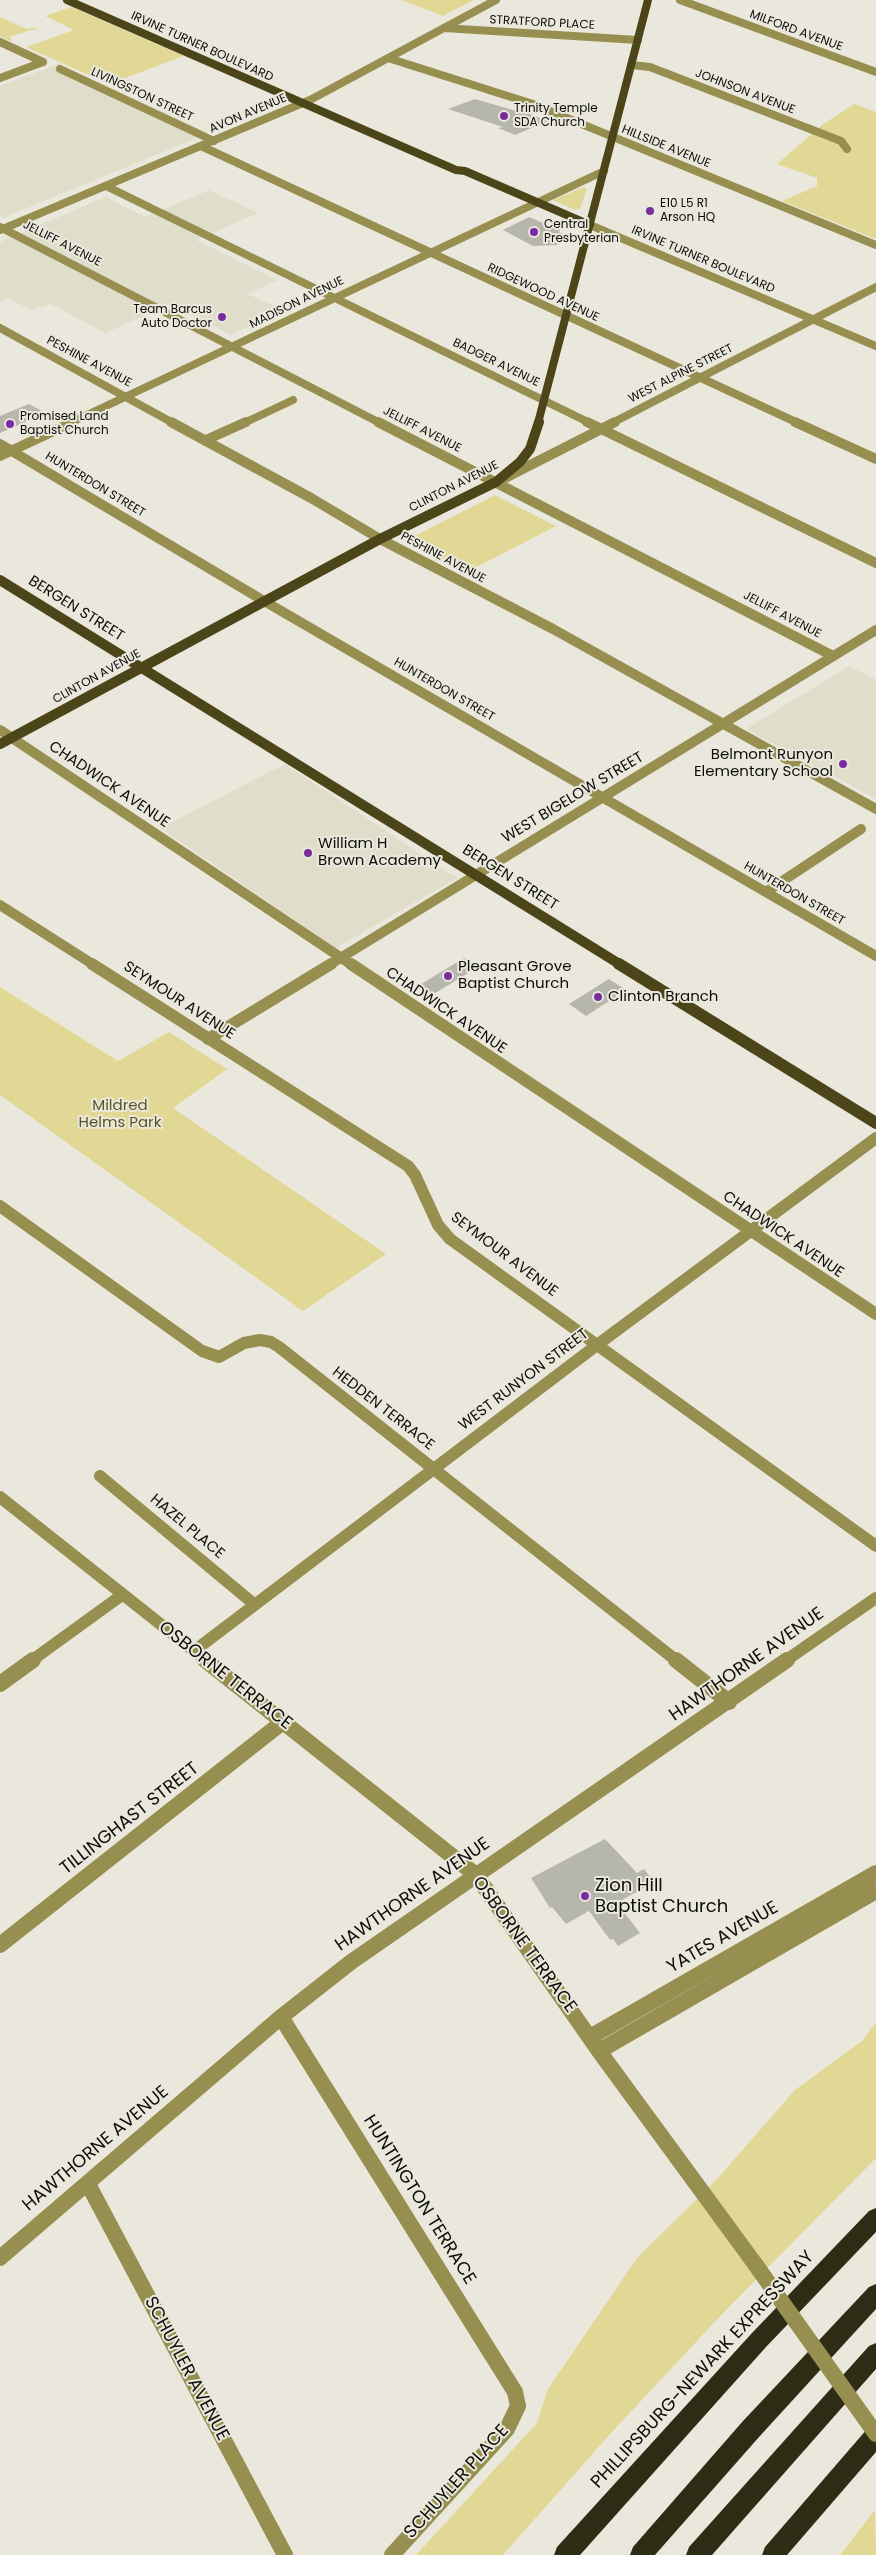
<!DOCTYPE html>
<html>
<head>
<meta charset="utf-8">
<style>
  body { margin:0 }
  canvas { display:block; background:#eae8dc }
</style>
</head>
<body>
<canvas width="876" height="2555"></canvas>
<script>
const ctx = document.querySelector('canvas').getContext('2d');
ctx.lineJoin = 'round';
function paint(path, color) {
  ctx.fillStyle = color;
  ctx.fill(path, 'evenodd');
}
function shape(rows) {
  const path = new Path2D();
  for (const r of rows) {
    path.moveTo(r[0], r[1]);
    for (let i = 2; i < r.length; i += 2) path.lineTo(r[i], r[i + 1]);
  }
  return path;
}
function strokePath(path, color, width, dash) {
  ctx.strokeStyle = color;
  ctx.lineWidth = width;
  ctx.lineCap = dash ? 'butt' : 'round';
  ctx.setLineDash(dash || []);
  ctx.stroke(path);
}
function drawText(font, color, halo, rows, align = 'center') {
  ctx.font = font + ' Poppins,sans-serif';
  ctx.lineWidth = 4;
  ctx.setLineDash([]);
  ctx.textBaseline = 'middle';
  ctx.strokeStyle = halo;
  ctx.fillStyle = color;
  for (const [text, x, y, turn = 0] of rows) {
    ctx.save();
    ctx.translate(x, y);
    ctx.rotate((+turn || 0) * Math.PI / 180);
    ctx.textAlign = isNaN(turn) ? turn : align;
    if (halo) ctx.strokeText(text, 0, 0);
    ctx.fillText(text, 0, 0);
    ctx.restore();
  }
}
paint(shape([
  [59,64,209,133,3,218,0,216,0,86],
  [209,190,258,213,196,240,278,280,247,294,285,310,231,335,171,304,105,333,51,304,31,310,8,298,0,301,0,242,105,197,146,217],
  [849,666,876,680,876,799,746,729],
  [285,764,457,878,336,948,160,828]
]), '#e0deca');
paint(shape([
  [402,0,474,0,443,16],
  [71,7,184,56,109,84,26,47,74,30,45,16],
  [0,17,27,29,33,27,39,30,31,30,9,37,12,40,10,41,0,36],
  [854,104,876,112,876,239,782,201,817,186,817,178,777,164,822,125],
  [584,187,587,189,580,209,575,210,553,200],
  [495,495,556,526,467,572,407,540],
  [0,987,118,1061,169,1032,227,1069,173,1108,386,1254,303,1311,0,1095],
  [876,2022,876,2158,726,2310,610,2434,503,2555,416,2555,537,2423,548,2389,637,2258,718,2178,795,2090,862,2041],
  [875,2510,876,2555,840,2555]
]), '#e2d895');
paint(shape([
  [475,99,513,110,516,109,548,121,515,135,498,128,503,127,448,109],
  [529,217,560,230,559,232,572,238,556,245,533,246,503,230],
  [29,404,45,413,0,433,0,416],
  [464,958,478,967,432,995,418,986],
  [609,979,626,990,586,1016,569,1004],
  [605,1839,637,1873,644,1869,654,1882,617,1903,640,1933,618,1946,613,1939,610,1940,589,1911,566,1924,552,1907,550,1908,531,1878]
]), '#b7b6aa');
strokePath(shape([
  [680,0,876,72],
  [444,28,638,40],
  [0,42,43,62],
  [388,58,533,104,876,245],
  [631,65,650,67,841,141,847,149],
  [60,69,214,141],
  [0,78,43,62],
  [201,146,798,423],
  [106,186,590,423],
  [590,225,876,346],
  [0,227,380,423],
  [0,230,310,100,496,0],
  [0,328,173,423],
  [70,423,604,171],
  [244,423,293,400],
  [612,423,876,287]
]), '#978f50', 8);
strokePath(shape([
  [171,422,311,498,380,539,553,629,876,809],
  [378,422,833,656],
  [587,422,876,563],
  [795,422,876,459],
  [206,440,246,422],
  [0,444,264,601,876,956],
  [0,456,73,422],
  [501,480,615,422],
  [0,730,352,965],
  [766,892,861,829],
  [0,905,94,965],
  [329,965,876,630]
]), '#978f50', 10);
strokePath(shape([
  [92,964,408,1166,415,1175,438,1225,450,1239,876,1546],
  [351,964,876,1314],
  [208,1039,331,964],
  [0,1206,202,1351,219,1357,244,1343,260,1340,271,1342,279,1347,677,1661],
  [100,1476,254,1604],
  [0,1497,207,1661],
  [194,1651,597,1345,876,1138],
  [31,1661,122,1595],
  [785,1661,876,1598]
]), '#978f50', 12);
strokePath(shape([
  [205,1660,476,1875,599,2051,755,2264],
  [676,1660,729,1702],
  [0,1684,33,1660],
  [0,1945,284,1721],
  [281,2017,515,2392,518,2406,507,2429,392,2555],
  [590,2037,876,1873],
  [599,2051,876,1891],
  [88,2184,285,2555],
  [0,2258,281,2017,351,1962,787,1660]
]), '#978f50', 16);
strokePath(shape([
  [67,0,456,170,465,171,590,225],
  [538,423,648,0]
]), '#4b4519', 8);
strokePath(shape([
  [0,580,621,965],
  [0,744,380,539,496,482,520,462,530,449,539,422]
]), '#4b4519', 10);
strokePath(shape([
  [619,964,876,1123]
]), '#4b4519', 12);
paint(shape([
  [876,2208,876,2232,766,2347,580,2555,554,2555,557,2547,752,2333,869,2211,876,2208],
  [876,2284,876,2309,759,2437,655,2555,630,2555,633,2547,743,2421,869,2287,876,2284],
  [876,2343,876,2369,712,2555,686,2555,689,2547,869,2346,876,2343],
  [876,2425,876,2452,787,2555,762,2555,765,2547,868,2428,876,2425]
]), '#2f2c15');
strokePath(shape([
  [755,2264,876,2434]
]), '#978f50', 16);
for (const [x, y, r, color] of [
  [504,116,5,"#782d9f"],
  [650,211,5,"#782d9f"],
  [534,232,5,"#782d9f"],
  [222,317,5,"#782d9f"],
  [10,424,5,"#782d9f"],
  [843,764,5,"#782d9f"],
  [308,853,5,"#782d9f"],
  [448,976,5,"#782d9f"],
  [598,997,5,"#782d9f"],
  [585,1896,5,"#782d9f"]
]) {
  const dot = new Path2D();
  dot.arc(x, y, r, 0, 2 * Math.PI);
  ctx.fillStyle = color;
  ctx.fill(dot);
  strokePath(dot, '#eae8dc', 2);
}
drawText('12px', '#0d0d09', '#eae8dc', [
  ["STRATFORD PLACE",542,23,3],
  ["MILFORD AVENUE",796,31,20],
  ["IRVINE TURNER BOULEVARD",202,47,24],
  ["JOHNSON AVENUE",745,92,21],
  ["LIVINGSTON STREET",142,95,25],
  ["AVON AVENUE",248,114,-23],
  ["HILLSIDE AVENUE",666,147,22],
  ["JELLIFF AVENUE",62,244,27],
  ["IRVINE TURNER BOULEVARD",703,260,23],
  ["RIDGEWOOD AVENUE",543,293,25],
  ["MADISON AVENUE",297,303,-26],
  ["PESHINE AVENUE",89,362,28],
  ["BADGER AVENUE",496,363,26],
  ["WEST ALPINE STREET",681,374,-27],
  ["JELLIFF AVENUE",422,430,27],
  ["HUNTERDON STREET",95,485,31],
  ["CLINTON AVENUE",454,487,-27],
  ["PESHINE AVENUE",443,558,28],
  ["JELLIFF AVENUE",782,615,28],
  ["CLINTON AVENUE",97,677,-29],
  ["HUNTERDON STREET",444,690,30],
  ["HUNTERDON STREET",794,894,30]
]);
drawText('12px', '#0d0d09', '#eae8dc', [
  ["Trinity Temple",514,109],
  ["SDA Church",514,123],
  ["E10 L5 R1",660,204],
  ["Arson HQ",660,218],
  ["Central",544,225],
  ["Presbyterian",544,239],
  ["Team Barcus",212,310,"right"],
  ["Auto Doctor",212,324,"right"],
  ["Promised Land",20,417],
  ["Baptist Church",20,431]
], 'left');
drawText('15px', '#0d0d09', '#eae8dc', [
  ["BERGEN STREET",76,609,32],
  ["CHADWICK AVENUE",109,785,34],
  ["WEST BIGELOW STREET",573,798,-31],
  ["BERGEN STREET",510,878,32],
  ["SEYMOUR AVENUE",179,1001,33],
  ["CHADWICK AVENUE",446,1011,34],
  ["CHADWICK AVENUE",783,1235,34],
  ["SEYMOUR AVENUE",504,1255,37],
  ["WEST RUNYON STREET",524,1380,-37],
  ["HEDDEN TERRACE",383,1409,38],
  ["HAZEL PLACE",187,1527,40]
]);
drawText('15px', '#0d0d09', '#eae8dc', [
  ["Belmont Runyon",833,755,"right"],
  ["Elementary School",833,772,"right"],
  ["William H",318,844],
  ["Brown Academy",318,861],
  ["Pleasant Grove",458,967],
  ["Baptist Church",458,984],
  ["Clinton Branch",608,997]
], 'left');
drawText('15px', '#5a5428', '#eae8dc', [
  ["Mildred",120,1106],
  ["Helms Park",120,1123]
]);
drawText('18px', '#0d0d09', '#eae8dc', [
  ["HAWTHORNE AVENUE",747,1665,-35],
  ["OSBORNE TERRACE",225,1676,38],
  ["TILLINGHAST STREET",130,1819,-38],
  ["HAWTHORNE AVENUE",413,1895,-35],
  ["YATES AVENUE",723,1938,-30],
  ["OSBORNE TERRACE",524,1945,54],
  ["HAWTHORNE AVENUE",96,2149,-40],
  ["HUNTINGTON TERRACE",419,2200,58],
  ["SCHUYLER AVENUE",186,2369,62],
  ["PHILLIPSBURG-NEWARK EXPRESSWAY",703,2370,-47],
  ["SCHUYLER PLACE",457,2482,-48]
]);
drawText('18px', '#0d0d09', '#eae8dc', [
  ["Zion Hill",595,1886],
  ["Baptist Church",595,1907]
], 'left');
</script>
</body>
</html>
